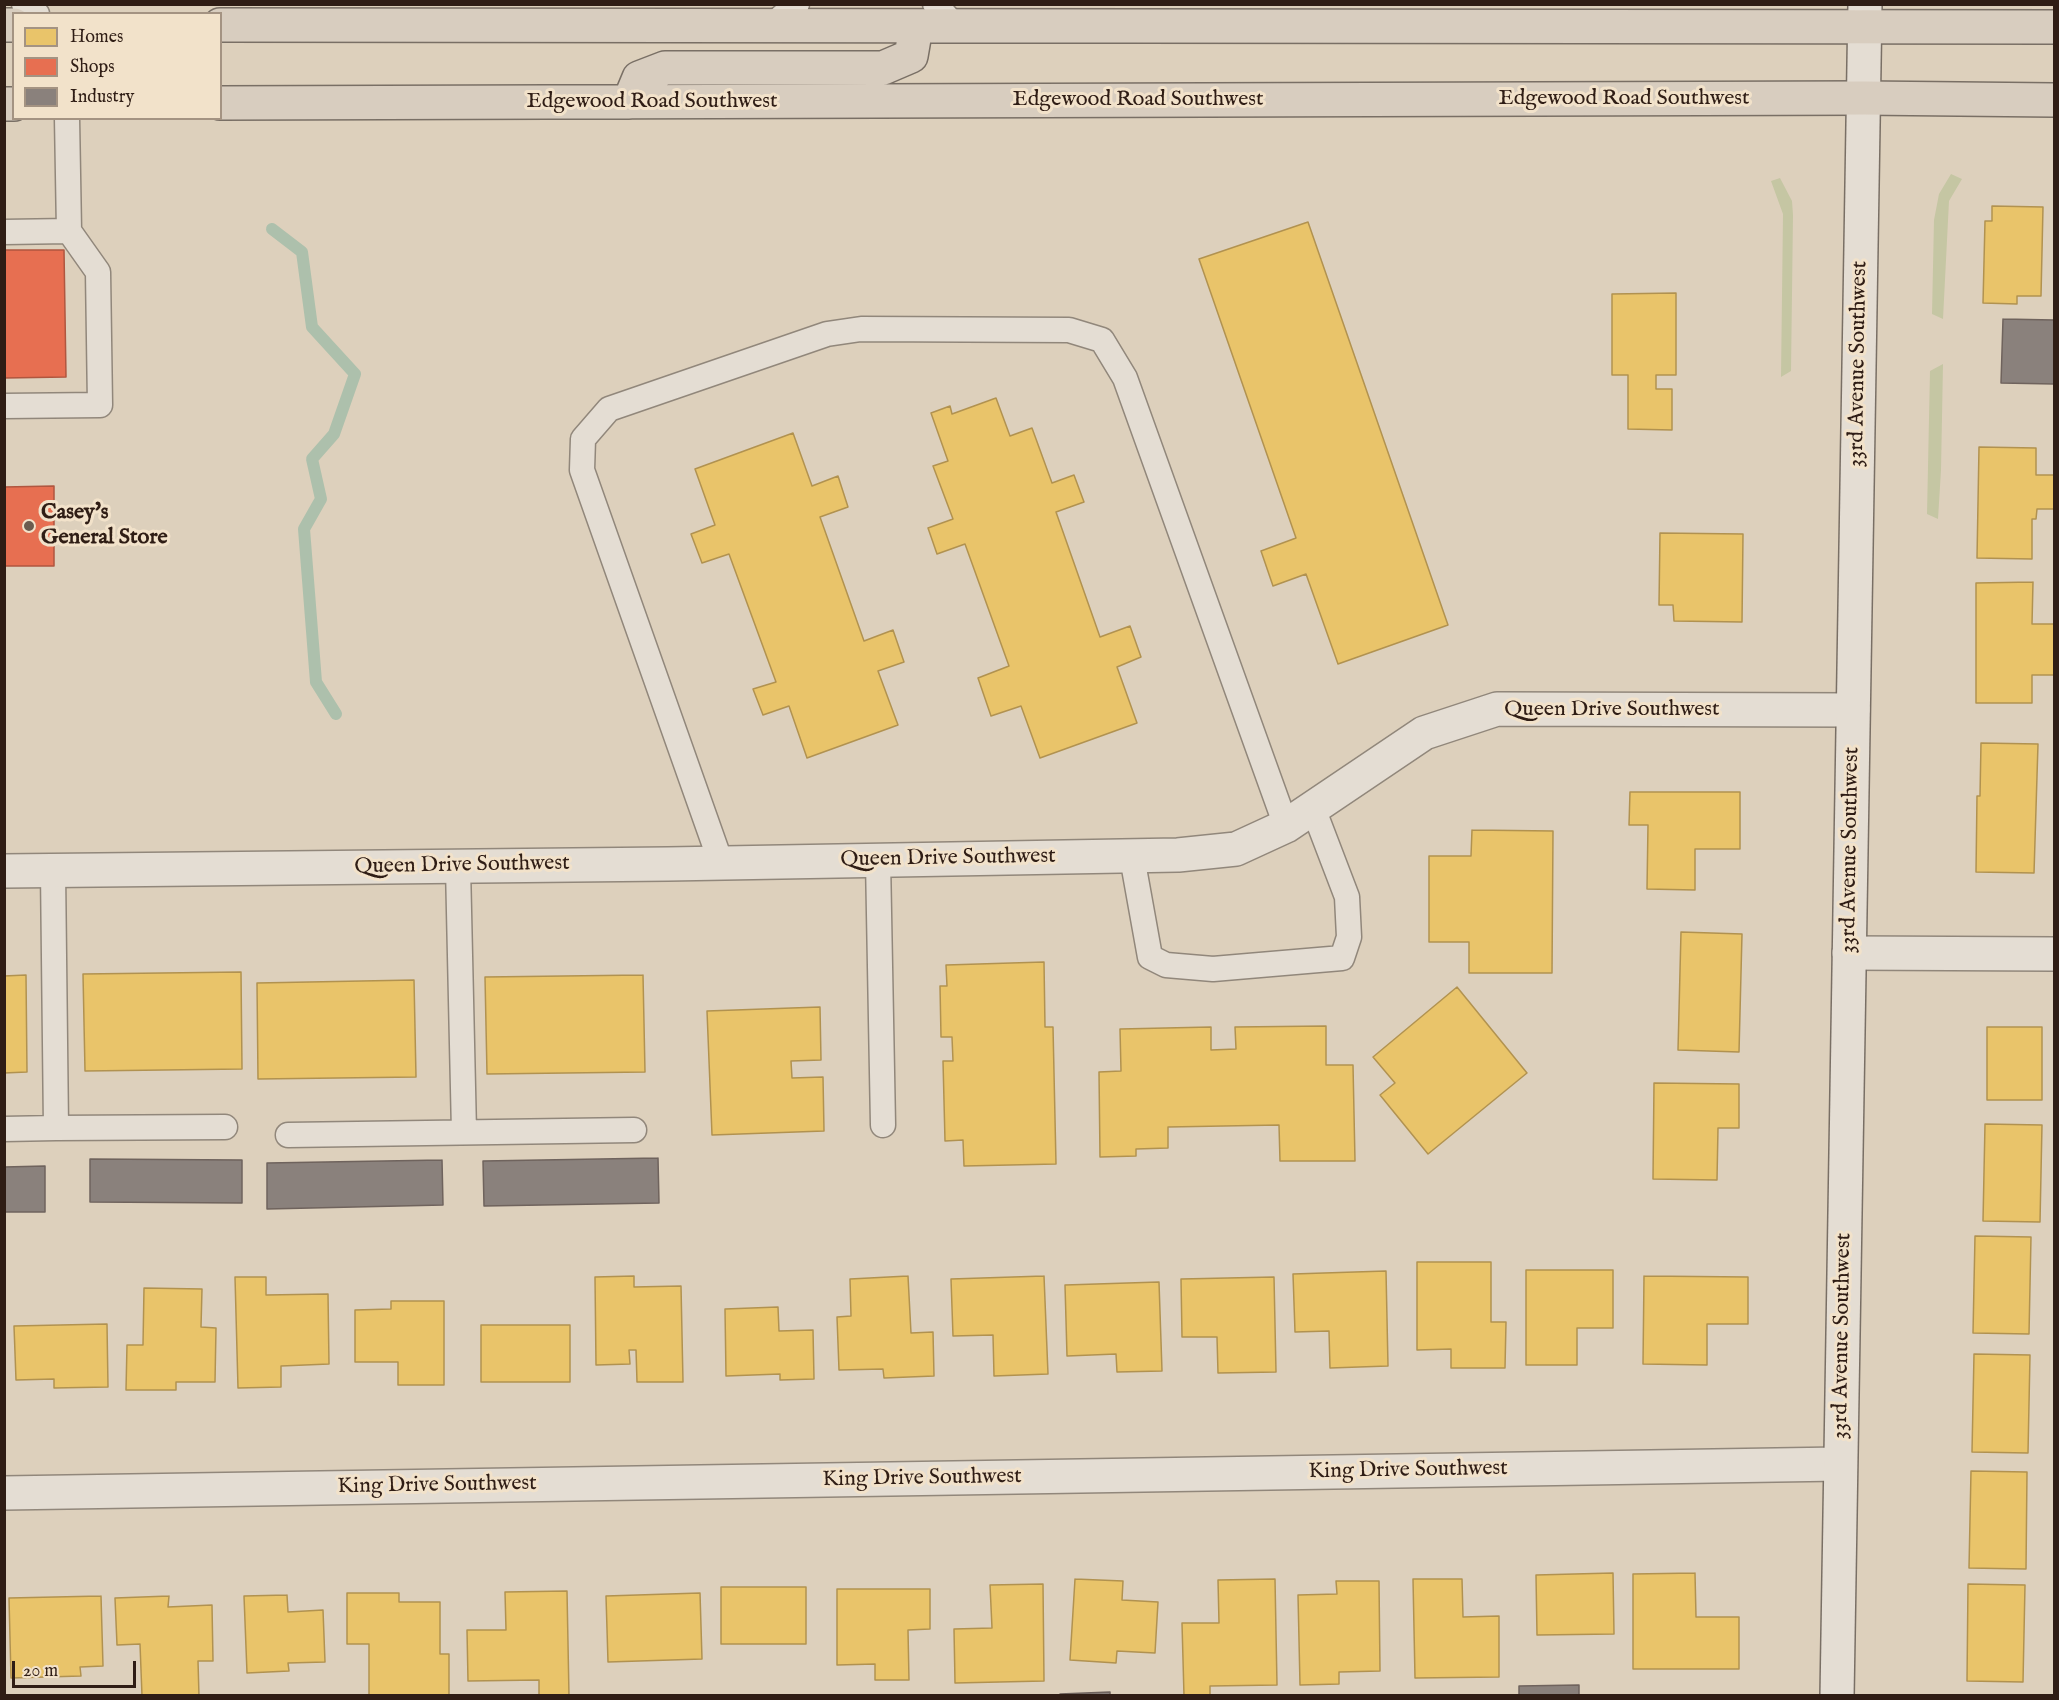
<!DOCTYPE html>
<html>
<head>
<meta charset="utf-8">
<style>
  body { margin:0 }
  #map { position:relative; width:2059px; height:1700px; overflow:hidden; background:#ddd0bc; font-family:"IM FELL English",serif }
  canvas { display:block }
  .frame { position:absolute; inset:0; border:6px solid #2f1d15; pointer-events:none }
  .legend { position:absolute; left:12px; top:12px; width:210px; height:108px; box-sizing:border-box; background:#f2e2ca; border:2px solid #a49382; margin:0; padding:8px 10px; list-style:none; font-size:18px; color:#2f1d15 }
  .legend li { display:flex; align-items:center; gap:12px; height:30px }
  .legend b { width:30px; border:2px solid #a49382 }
  .scale { position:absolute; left:12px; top:1661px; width:124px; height:27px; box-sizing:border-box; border:3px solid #2f1d15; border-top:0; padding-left:8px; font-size:18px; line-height:21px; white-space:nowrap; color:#2f1d15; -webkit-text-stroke:4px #f2e2ca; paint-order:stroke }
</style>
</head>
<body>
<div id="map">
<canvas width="2059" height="1700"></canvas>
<div class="frame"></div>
<ul class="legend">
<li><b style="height:16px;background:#e9c46a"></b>Homes</li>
<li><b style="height:16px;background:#e76f51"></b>Shops</li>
<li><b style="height:16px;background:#8a817c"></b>Industry</li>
</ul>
<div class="scale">20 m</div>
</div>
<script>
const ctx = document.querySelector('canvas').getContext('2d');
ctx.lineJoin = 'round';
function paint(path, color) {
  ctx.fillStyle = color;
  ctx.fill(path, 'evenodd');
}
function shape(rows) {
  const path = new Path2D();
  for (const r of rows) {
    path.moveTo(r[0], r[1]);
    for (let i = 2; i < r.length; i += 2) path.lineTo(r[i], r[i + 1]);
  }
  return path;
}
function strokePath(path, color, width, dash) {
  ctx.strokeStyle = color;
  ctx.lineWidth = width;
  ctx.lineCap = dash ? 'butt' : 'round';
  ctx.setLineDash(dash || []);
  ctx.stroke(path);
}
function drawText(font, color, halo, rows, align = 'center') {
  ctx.font = font + ' "IM FELL English",serif';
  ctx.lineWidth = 6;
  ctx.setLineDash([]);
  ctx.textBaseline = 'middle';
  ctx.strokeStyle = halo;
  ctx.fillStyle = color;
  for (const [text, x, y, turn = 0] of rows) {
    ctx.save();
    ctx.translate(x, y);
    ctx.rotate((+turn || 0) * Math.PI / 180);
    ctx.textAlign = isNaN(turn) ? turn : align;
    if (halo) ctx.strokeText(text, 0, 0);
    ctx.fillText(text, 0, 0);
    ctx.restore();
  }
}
paint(shape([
  [1951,174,1962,179,1949,201,1943,319,1932,314,1934,220,1939,194],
  [1780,178,1792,201,1793,215,1791,371,1781,377,1783,214,1771,181],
  [1943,364,1941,470,1938,519,1927,514,1930,371]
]), '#c5c6a3');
const homes = shape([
  [1992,206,2043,207,2041,296,2017,296,2017,304,1983,303,1985,221,1992,221,1992,206],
  [1308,222,1448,625,1338,664,1306,574,1273,586,1261,551,1296,538,1199,259,1308,222],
  [1676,293,1676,375,1656,375,1656,389,1672,389,1672,430,1628,429,1628,375,1612,375,1612,294,1676,293],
  [996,398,1010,436,1032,428,1052,483,1074,475,1084,502,1056,512,1100,637,1130,626,1141,657,1117,667,1137,723,1040,758,1021,706,991,716,978,678,1009,666,965,544,937,554,928,528,953,519,933,466,948,461,931,413,950,406,952,414,996,398],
  [793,433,812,486,838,476,848,507,820,517,864,641,893,630,904,662,878,671,898,725,807,758,789,706,763,715,753,689,776,682,729,554,702,563,691,534,715,525,695,469,793,433],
  [1979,447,2036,448,2036,475,2054,475,2054,509,2037,509,2036,519,2032,519,2032,559,1977,558,1979,447],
  [1660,533,1743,534,1742,622,1674,621,1673,605,1659,605,1660,533],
  [2033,582,2032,624,2054,624,2054,675,2032,675,2032,703,1976,703,1976,583,2033,582],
  [1981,743,2038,744,2034,873,1976,872,1977,796,1980,796,1981,743],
  [1630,792,1740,792,1740,849,1695,849,1695,890,1647,889,1648,825,1629,825,1630,792],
  [1472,830,1553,831,1552,973,1469,973,1469,942,1429,942,1429,856,1471,856,1472,830],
  [1681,932,1742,934,1739,1052,1678,1050,1681,932],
  [1044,962,1045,1027,1053,1027,1056,1164,964,1166,963,1140,945,1141,943,1061,953,1061,952,1037,941,1037,940,986,947,986,946,965,1044,962],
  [241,972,242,1069,85,1071,83,974,241,972],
  [26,975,27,1072,4,1073,4,976,26,975],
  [643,975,645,1072,487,1074,485,977,643,975],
  [414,980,416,1077,258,1079,257,983,414,980],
  [1457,987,1527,1073,1428,1154,1380,1095,1395,1083,1373,1057,1457,987],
  [820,1007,821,1060,791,1061,792,1078,823,1077,824,1131,712,1135,707,1011,820,1007],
  [1326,1026,1326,1065,1353,1065,1355,1161,1280,1161,1279,1125,1168,1127,1168,1148,1136,1149,1136,1156,1100,1157,1099,1072,1121,1071,1120,1029,1211,1027,1211,1050,1236,1049,1235,1027,1326,1026],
  [1987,1027,2042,1027,2042,1100,1987,1100,1987,1027],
  [1654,1083,1739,1084,1739,1128,1718,1128,1717,1180,1653,1179,1654,1083],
  [1985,1124,2042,1125,2040,1222,1983,1221,1985,1124],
  [1975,1236,2031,1237,2029,1334,1973,1333,1975,1236],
  [1417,1262,1491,1262,1491,1322,1506,1322,1505,1368,1451,1368,1451,1349,1417,1350,1417,1262],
  [1526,1270,1613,1270,1613,1328,1577,1328,1577,1365,1526,1365,1526,1270],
  [1386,1271,1388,1366,1330,1368,1329,1331,1295,1332,1293,1274,1386,1271],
  [634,1276,634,1287,681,1286,683,1382,637,1382,636,1350,629,1350,630,1364,596,1365,595,1277,634,1276],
  [908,1276,911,1333,933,1332,934,1376,884,1378,883,1369,839,1370,837,1317,851,1316,850,1279,908,1276],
  [1044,1276,1048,1374,994,1376,993,1335,953,1336,951,1279,1044,1276],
  [1644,1276,1748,1277,1748,1324,1707,1324,1707,1365,1643,1364,1644,1276],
  [235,1277,266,1277,266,1295,328,1294,329,1364,281,1366,281,1387,238,1388,235,1277],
  [1274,1277,1276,1372,1218,1373,1217,1337,1182,1337,1181,1279,1274,1277],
  [1159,1282,1162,1371,1117,1372,1116,1354,1067,1356,1065,1285,1159,1282],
  [144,1288,202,1289,201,1327,216,1328,215,1382,176,1382,176,1390,126,1390,127,1345,143,1345,144,1288],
  [391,1301,444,1301,444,1385,398,1385,398,1362,355,1362,355,1310,391,1309,391,1301],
  [778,1307,779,1331,813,1330,814,1379,780,1380,780,1374,726,1376,725,1309,778,1307],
  [107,1324,108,1387,54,1388,54,1379,16,1380,14,1326,107,1324],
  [481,1325,570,1325,570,1382,481,1382,481,1325],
  [1974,1354,2030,1355,2028,1453,1972,1452,1974,1354],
  [1971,1471,2027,1472,2026,1569,1969,1568,1971,1471],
  [1613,1573,1614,1634,1537,1635,1536,1575,1613,1573],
  [1695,1573,1696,1617,1739,1617,1739,1669,1633,1669,1633,1574,1695,1573],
  [1075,1579,1123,1581,1122,1600,1158,1602,1155,1653,1117,1651,1116,1663,1070,1660,1075,1579],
  [1275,1579,1277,1685,1210,1686,1210,1696,1184,1696,1182,1623,1219,1623,1218,1580,1275,1579],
  [1413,1579,1462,1579,1463,1617,1499,1616,1499,1677,1415,1678,1413,1579],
  [1336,1581,1379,1581,1380,1671,1339,1672,1339,1684,1300,1685,1298,1595,1337,1594,1336,1581],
  [1043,1584,1044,1681,955,1683,954,1629,992,1628,990,1585,1043,1584],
  [1968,1584,2025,1585,2023,1682,1967,1681,1968,1584],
  [721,1587,806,1587,806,1644,721,1644,721,1587],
  [837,1589,930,1589,930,1629,908,1630,909,1680,875,1680,875,1664,837,1665,837,1589],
  [567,1591,569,1696,539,1696,539,1680,468,1681,467,1630,506,1630,505,1592,567,1591],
  [347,1593,399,1593,399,1602,440,1602,440,1654,449,1654,449,1696,369,1696,369,1644,347,1644,347,1593],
  [700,1593,702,1659,608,1662,606,1596,700,1593],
  [287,1595,288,1612,323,1610,325,1662,288,1663,289,1671,247,1673,244,1596,287,1595],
  [101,1596,103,1666,80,1667,81,1676,11,1678,9,1598,101,1596],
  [169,1596,168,1607,212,1605,213,1661,198,1661,199,1696,142,1696,140,1644,117,1645,115,1598,169,1596]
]);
paint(homes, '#e9c46a');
strokePath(homes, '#b19250', 1.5);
const shops = shape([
  [4,250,64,250,66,377,4,378,4,250],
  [54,486,54,566,4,566,4,487,54,486]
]);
paint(shops, '#e76f51');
strokePath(shops, '#b0563f', 1.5);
const industry = shape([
  [2003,319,2054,320,2054,384,2001,383,2003,319],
  [658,1158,659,1203,484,1206,483,1161,658,1158],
  [90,1159,242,1160,242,1203,90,1202,90,1159],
  [442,1160,443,1205,267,1209,267,1163,442,1160],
  [45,1166,45,1212,4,1212,4,1167,45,1166],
  [1579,1685,1579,1696,1519,1696,1519,1686,1579,1685],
  [1110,1692,1110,1696,1060,1696,1060,1694,1110,1692]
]);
paint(industry, '#8a817c');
strokePath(industry, '#6f635d', 1.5);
strokePath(shape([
  [272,229,302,252,312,327,355,374,334,434,312,459,321,499,304,529,316,682,336,714]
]), '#adc0ac', 12);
const lane = shape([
  [24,4,37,14],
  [935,4,956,27],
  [771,26,797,4],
  [4,232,69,231],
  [4,406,100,405,98,272,69,231,67,118],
  [1132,857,1150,957,1166,965,1213,969,1342,958,1349,937,1347,897,1313,808],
  [878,860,883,1125],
  [721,863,582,470,583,439,609,409,827,334,861,329,1069,330,1102,340,1125,378,1286,826],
  [458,867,464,1132],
  [56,1128,225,1127],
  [4,1129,56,1128,53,871],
  [288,1135,634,1130]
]);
const street = shape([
  [4,871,668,864,1178,855,1236,849,1286,826,1424,733,1497,709,1853,710],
  [1849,953,2054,954],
  [4,1493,1840,1464]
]);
const secondary = shape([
  [1837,1696,1865,4]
]);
const primary = shape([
  [4,25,14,25],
  [220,25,2054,27],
  [629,102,639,78,665,68,883,68,911,56,916,27],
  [220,103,1864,98,2054,100],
  [4,104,14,104]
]);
strokePath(lane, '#91877b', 27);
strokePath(street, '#91877b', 36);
strokePath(secondary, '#796f65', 36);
strokePath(primary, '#796f65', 36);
strokePath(lane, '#e4ddd3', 24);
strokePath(street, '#e4ddd3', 33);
strokePath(secondary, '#e4ddd3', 33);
strokePath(primary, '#d8cdbf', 33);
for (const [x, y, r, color] of [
  [29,526,6,"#6c5c4f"]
]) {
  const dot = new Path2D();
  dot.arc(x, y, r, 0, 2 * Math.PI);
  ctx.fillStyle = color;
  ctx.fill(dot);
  strokePath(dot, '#f2e2ca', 2);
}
drawText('22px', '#2f1d15', '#f2e2ca', [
  ["Edgewood Road Southwest",1624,99],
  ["Edgewood Road Southwest",1138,100],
  ["Edgewood Road Southwest",652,102],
  ["33rd Avenue Southwest",1859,364,-89],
  ["Queen Drive Southwest",1612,710],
  ["33rd Avenue Southwest",1851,850,-89],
  ["Queen Drive Southwest",948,859,-1],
  ["Queen Drive Southwest",462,866,-1],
  ["33rd Avenue Southwest",1843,1336,-89],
  ["King Drive Southwest",1408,1471,-1],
  ["King Drive Southwest",922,1479,-1],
  ["King Drive Southwest",437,1486,-1]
]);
drawText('bold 22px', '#2f1d15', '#f2e2ca', [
  ["Casey's",41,513],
  ["General Store",41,538]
], 'left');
</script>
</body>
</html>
